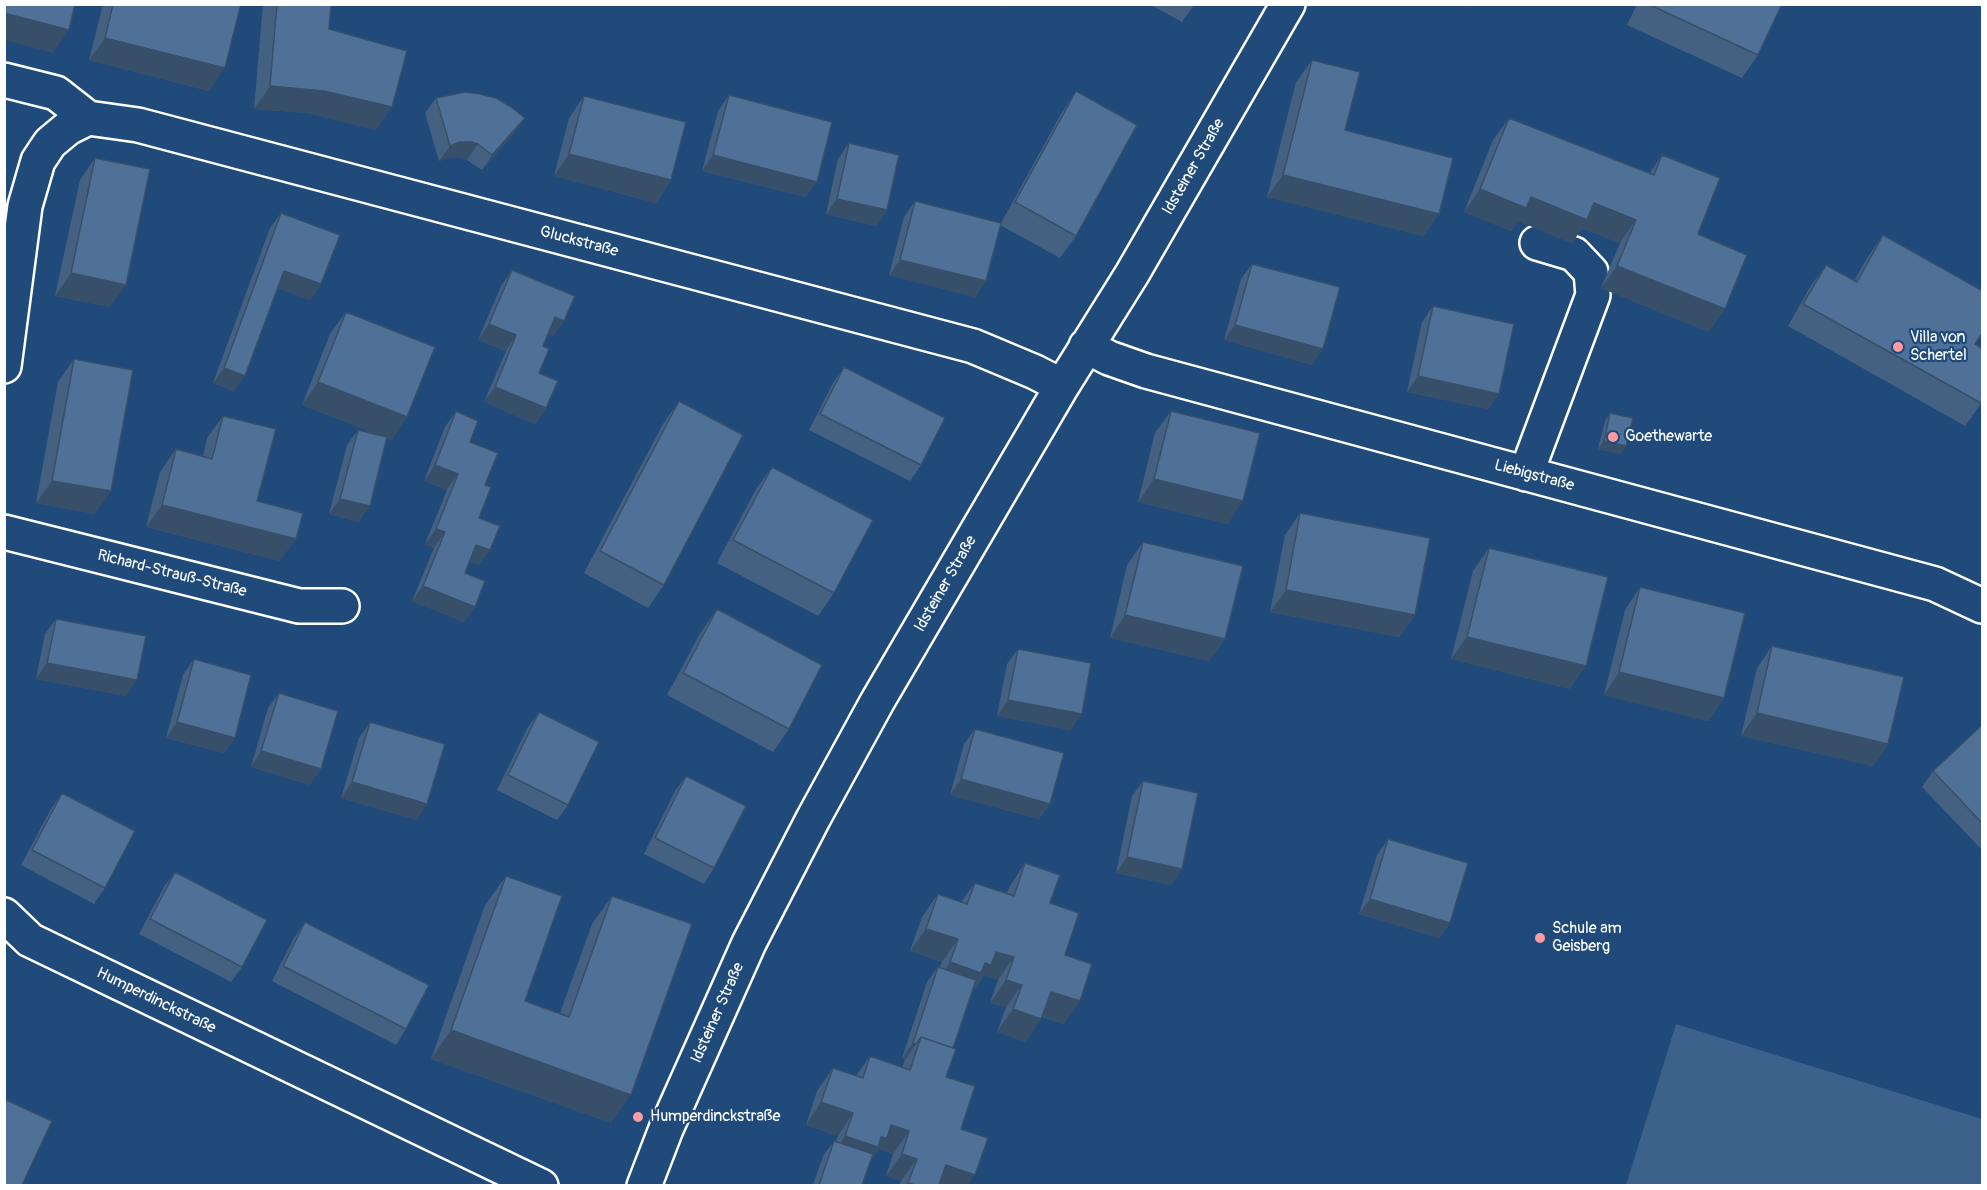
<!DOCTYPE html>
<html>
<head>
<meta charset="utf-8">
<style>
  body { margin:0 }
  #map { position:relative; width:1987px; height:1190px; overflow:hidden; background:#1f4a7a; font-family:Pangolin,sans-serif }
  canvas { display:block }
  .frame { position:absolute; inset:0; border:6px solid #fff; pointer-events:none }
</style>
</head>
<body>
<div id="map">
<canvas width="1987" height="1190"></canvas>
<div class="frame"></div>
</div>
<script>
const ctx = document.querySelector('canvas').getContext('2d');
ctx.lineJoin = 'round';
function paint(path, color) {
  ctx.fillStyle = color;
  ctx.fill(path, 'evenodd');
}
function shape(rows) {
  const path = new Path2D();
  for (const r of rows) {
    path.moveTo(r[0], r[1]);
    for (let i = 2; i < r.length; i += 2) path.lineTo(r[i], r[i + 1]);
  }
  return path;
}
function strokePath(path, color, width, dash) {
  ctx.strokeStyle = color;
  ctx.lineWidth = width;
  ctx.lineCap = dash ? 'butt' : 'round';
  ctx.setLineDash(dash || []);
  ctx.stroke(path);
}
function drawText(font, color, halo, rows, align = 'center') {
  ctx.font = font + ' Pangolin,sans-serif';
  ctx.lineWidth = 4.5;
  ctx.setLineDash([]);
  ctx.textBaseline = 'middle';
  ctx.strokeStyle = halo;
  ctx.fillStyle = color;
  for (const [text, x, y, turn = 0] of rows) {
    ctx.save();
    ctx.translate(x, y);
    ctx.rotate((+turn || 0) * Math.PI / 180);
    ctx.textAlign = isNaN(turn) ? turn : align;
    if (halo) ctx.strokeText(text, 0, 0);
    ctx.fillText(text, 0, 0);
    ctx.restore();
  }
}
paint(shape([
  [1676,1024,1982,1119,1982,1185,1626,1185]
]), '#3c618b');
const minor = shape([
  [4,80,56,93,88,118],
  [88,118,138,125,973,346,1035,372,1062,386],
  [1086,346,1109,358,1146,371,1935,584,1982,606],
  [4,366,25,206,38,161,50,143,68,128,88,118],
  [1526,474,1593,295,1591,272,1574,254,1537,243],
  [4,532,299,606,342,606],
  [4,915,30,940,541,1186],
  [644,1186,666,1129,749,943,813,819,877,702,1062,386,1132,274,1288,4]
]);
strokePath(minor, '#fff', 38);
strokePath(minor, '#1f4a7a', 33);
paint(shape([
  [103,4,241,4,209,91,89,60],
  [263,4,331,4,329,29,376,130,308,113,254,109],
  [1149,4,1195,4,1182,22],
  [1637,4,1782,4,1758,55,1742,78,1627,25],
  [1312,60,1345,130,1439,214,1423,236,1267,197,1296,82],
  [1076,91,1076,236,1060,258,1000,225,986,281,975,297,889,275,904,217,915,201,1001,223,1061,114],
  [729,95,806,197,702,171,718,111],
  [584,96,671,180,656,203,554,176,569,118],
  [436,98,525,118,514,133,482,170,467,160,460,158,449,158,439,161,425,113],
  [1509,118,1649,174,1662,155,1698,234,1709,332,1601,288,1620,243,1582,228,1572,243,1518,221,1511,231,1464,212,1493,140],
  [849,143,887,210,876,226,826,214,838,159],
  [95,158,110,307,55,296,80,180],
  [281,213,321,284,310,300,278,288,234,391,213,383,270,228],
  [1883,235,1975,344,1983,401,1965,426,1788,326,1810,287,1826,265,1854,281,1867,258],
  [1252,264,1312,365,1224,340,1241,279],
  [512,270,564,321,553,336,548,334,543,346,539,373,546,408,535,424,484,402,506,351,478,340,501,286],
  [1433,306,1499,394,1488,409,1407,392,1422,322],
  [346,312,392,440,387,438,359,522,329,514,347,445,358,430,384,437,302,405,330,334],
  [74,359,95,514,36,503,58,382],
  [844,367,921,465,910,481,809,430,833,383],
  [679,401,664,585,648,608,584,573,663,424],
  [456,411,470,442,485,485,479,518,479,565,470,562,465,573,464,622,412,601,434,548,425,544,447,490,424,481,445,427],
  [1171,411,1228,524,1138,502,1155,433],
  [1610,413,1621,454,1598,449,1605,421],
  [223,416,257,501,280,561,146,527,160,472,176,449,203,456,207,438],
  [772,467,834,593,818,616,717,563,756,489],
  [1300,513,1415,615,1399,637,1270,612,1285,535],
  [1143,542,1225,639,1209,661,1110,638,1127,565],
  [1489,548,1570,689,1451,659,1473,571],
  [1640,587,1724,698,1708,721,1604,695,1625,610],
  [717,609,789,729,773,752,667,695,701,632],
  [56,619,126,696,36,679,45,634],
  [1772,646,1888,744,1873,766,1741,736,1757,668],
  [1018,649,1071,730,997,716,1007,664],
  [194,659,235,738,224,753,166,738,183,675],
  [279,693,310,785,251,767,268,708],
  [539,712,568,805,557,820,497,790,528,727],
  [370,722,417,820,341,798,359,738],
  [1983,724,1983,851,1922,787,1933,771],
  [975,729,1050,804,1039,819,950,795,964,744],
  [686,776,714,868,704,884,644,854,675,791],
  [1143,781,1182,869,1171,885,1116,873,1132,796],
  [62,793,105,888,94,904,21,865,51,809],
  [1388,839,1450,923,1439,938,1359,914,1377,855],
  [1025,863,1050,903,1065,955,1064,1024,1042,1017,1026,1042,997,1032,1006,1007,990,1003,998,980,984,975,976,988,974,987,953,1048,946,1077,961,1129,968,1185,899,1185,901,1181,886,1176,893,1154,879,1149,870,1161,862,1185,813,1185,823,1156,834,1141,836,1141,838,1136,806,1125,817,1091,833,1068,856,1076,870,1056,902,1067,905,1060,902,1058,927,982,938,967,940,967,942,962,910,951,922,917,938,894,961,902,975,883,1007,893,1010,886],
  [175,872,242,967,231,982,139,934,164,887],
  [506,876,525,1001,560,1013,592,924,612,896,611,1123,431,1059,485,905],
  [305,922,406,1029,396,1045,272,981,294,938]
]), '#456182');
paint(shape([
  [993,4,1005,4,1003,8],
  [1460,4,1471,4,1468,8],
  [4,13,69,30,53,53,4,40],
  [105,38,225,68,209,91,89,60],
  [270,86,324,91,392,107,376,130,308,113,254,109],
  [525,118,514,133,482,170,492,155],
  [460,142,471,142,478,144,467,160,460,158,449,158,439,161,450,146],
  [569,154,671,180,656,203,554,176],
  [713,155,817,182,806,197,702,171],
  [1283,175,1439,214,1423,236,1267,197],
  [1480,189,1531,197,1594,203,1636,220,1620,243,1582,228,1572,243,1518,221,1511,231,1464,212],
  [837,199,887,210,876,226,826,214],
  [900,260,986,281,975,297,889,275],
  [1617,266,1725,309,1709,332,1601,288],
  [284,271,321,284,310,300,273,286],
  [71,273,126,285,110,307,55,296],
  [555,317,564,321,553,336,544,333],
  [489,324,516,335,506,351,478,340],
  [1235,325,1323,349,1312,365,1224,340],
  [224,368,245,376,234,391,213,383],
  [1418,376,1499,394,1488,409,1407,392],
  [318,382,407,417,392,440,302,405],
  [495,387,546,408,535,424,484,402],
  [1604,441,1626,446,1621,454,1598,449],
  [435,465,458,474,447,490,424,481],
  [1154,479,1243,501,1228,524,1138,502],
  [52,481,111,491,95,514,36,503],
  [340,499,370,506,359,522,329,514],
  [162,505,296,539,280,561,146,527],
  [436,529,445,532,434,548,425,544],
  [476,545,490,550,479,565,465,561],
  [423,586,475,607,464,622,412,601],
  [1286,590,1415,615,1399,637,1270,612],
  [1125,615,1225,639,1209,661,1110,638],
  [1467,637,1586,666,1570,689,1451,659],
  [47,663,137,680,126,696,36,679],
  [1619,672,1724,698,1708,721,1604,695],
  [1008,700,1082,714,1071,730,997,716],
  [1757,713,1888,744,1873,766,1741,736],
  [177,722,235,738,224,753,166,738],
  [261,751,321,769,310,785,251,767],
  [961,779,1050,804,1039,819,950,795],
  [352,782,427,804,417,820,341,798],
  [1127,857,1182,869,1171,885,1116,873],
  [1370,899,1450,923,1439,938,1359,914],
  [926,929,958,939,942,962,910,951],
  [996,952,1014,957,998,980,984,975,976,988,972,986,935,985,950,962,985,963],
  [1006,980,1022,985,1006,1007,990,1003],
  [1051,992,1080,1001,1064,1024,1035,1014],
  [1013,1009,1041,1019,1026,1042,997,1032],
  [451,1030,631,1095,611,1123,431,1059],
  [913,1043,916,1044,905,1060,902,1058],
  [821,1102,853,1113,838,1136,806,1125],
  [891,1125,909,1131,893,1154,879,1149,871,1161,830,1159,845,1136,881,1137],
  [902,1154,917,1159,901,1181,886,1176],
  [946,1165,975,1175,968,1185,932,1185]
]), '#384f6a');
const building = shape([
  [4,4,75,4,69,30,4,13,4,4],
  [113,4,241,4,225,68,105,38,113,4],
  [277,4,331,4,329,29,407,51,392,107,324,91,270,86,277,4],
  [1648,4,1782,4,1758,55,1648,4],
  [1312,60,1360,72,1345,130,1453,158,1439,214,1283,175,1312,60],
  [1076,91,1137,125,1076,236,1015,202,1076,91],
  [465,92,480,94,496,98,511,107,525,118,492,155,478,144,471,142,460,142,450,146,436,98,465,92],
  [729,95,832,122,817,182,713,155,729,95],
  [584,96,686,122,671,180,569,154,584,96],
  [1509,118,1654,175,1662,155,1720,178,1698,234,1747,255,1725,309,1617,266,1636,220,1594,203,1587,220,1531,197,1526,208,1480,189,1509,118],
  [849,143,899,155,887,210,837,199,849,143],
  [95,158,150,169,126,285,71,273,95,158],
  [915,201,1001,223,986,281,900,260,915,201],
  [281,213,340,235,321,284,284,271,245,376,224,368,281,213],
  [1883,235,1983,291,1983,332,1975,344,1983,349,1983,401,1981,403,1803,304,1826,265,1857,282,1883,235],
  [1252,264,1340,287,1323,349,1235,325,1252,264],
  [512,270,575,296,564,321,555,317,543,346,549,349,539,373,558,381,546,408,495,387,516,335,489,324,512,270],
  [1433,306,1514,324,1499,394,1418,376,1433,306],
  [346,312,435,347,407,417,318,382,346,312],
  [74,359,133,370,111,491,52,481,74,359],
  [844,367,945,418,921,465,820,414,844,367],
  [679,401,743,435,664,585,600,551,679,401],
  [456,411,478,421,470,442,498,453,485,485,491,487,479,518,500,526,490,550,476,545,465,573,485,581,475,607,423,586,445,532,436,529,458,474,435,465,456,411],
  [1171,411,1260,433,1243,501,1154,479,1171,411],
  [1610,413,1633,418,1626,446,1604,441,1610,413],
  [223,416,276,429,257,501,303,513,296,539,162,505,176,449,212,459,223,416],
  [358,430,387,437,370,506,340,499,358,430],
  [772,467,873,520,834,593,733,540,772,467],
  [1300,513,1430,538,1415,615,1286,590,1300,513],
  [1143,542,1243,566,1225,639,1125,615,1143,542],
  [1489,548,1608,577,1586,666,1467,637,1489,548],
  [1640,587,1745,613,1724,698,1619,672,1640,587],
  [717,609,822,665,789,729,683,673,717,609],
  [56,619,146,636,137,680,47,663,56,619],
  [1772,646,1904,677,1888,744,1757,713,1772,646],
  [1018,649,1091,663,1082,714,1008,700,1018,649],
  [194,659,251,675,235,738,177,722,194,659],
  [279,693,338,711,321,769,261,751,279,693],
  [539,712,599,742,568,805,508,775,539,712],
  [370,722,445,744,427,804,352,782,370,722],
  [1983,724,1983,824,1933,771,1983,724],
  [975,729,1064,753,1050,804,961,779,975,729],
  [686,776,746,806,714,868,655,838,686,776],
  [1143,781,1198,793,1182,869,1127,857,1143,781],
  [62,793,135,831,105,888,32,850,62,793],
  [1388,839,1468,863,1450,923,1370,899,1388,839],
  [1025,863,1060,875,1050,903,1079,913,1065,955,1092,964,1080,1001,1051,992,1041,1019,1013,1009,1022,985,1006,980,1014,957,996,952,991,965,985,963,981,973,950,962,958,939,926,929,938,894,967,904,975,883,1014,896,1025,863],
  [175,872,267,920,242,967,150,919,175,872],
  [506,876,562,896,525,1001,569,1017,612,896,692,924,631,1095,451,1030,506,876],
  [305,922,429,985,406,1029,283,966,305,922],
  [938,967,976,980,953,1048,921,1037,916,1044,913,1043,938,967],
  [921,1037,956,1049,946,1077,975,1086,961,1129,988,1138,975,1175,946,1165,939,1185,915,1185,908,1183,917,1159,902,1154,909,1131,891,1125,887,1138,881,1137,878,1147,845,1136,853,1113,821,1102,833,1068,863,1078,870,1056,910,1070,921,1037],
  [4,1099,52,1121,22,1185,4,1185,4,1099],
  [834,1141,873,1154,862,1185,819,1185,834,1141]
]);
paint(building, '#507197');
strokePath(building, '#384f6a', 1.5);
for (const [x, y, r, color] of [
  [1898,347,6,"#ff9aa2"],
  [1613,437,6,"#ff9aa2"],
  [1540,938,6,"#ff9aa2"],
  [638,1117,6,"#ff9aa2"]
]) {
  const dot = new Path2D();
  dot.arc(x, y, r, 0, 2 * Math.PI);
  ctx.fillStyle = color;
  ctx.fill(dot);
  strokePath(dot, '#1f4a7a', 2);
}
drawText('16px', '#fff', '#1f4a7a', [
  ["Idsteiner Straße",1194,167,-60],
  ["Gluckstraße",579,242,15],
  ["Liebigstraße",1534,476,15],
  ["Richard-Strauß-Straße",172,574,14],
  ["Idsteiner Straße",946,584,-60],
  ["Humperdinckstraße",156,1001,26],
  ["Idsteiner Straße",718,1013,-66]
]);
drawText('16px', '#fff', '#1f4a7a', [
  ["Villa von",1910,338],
  ["Schertel",1910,356],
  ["Goethewarte",1625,437],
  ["Schule am",1552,929],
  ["Geisberg",1552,947],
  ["Humperdinckstraße",650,1117]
], 'left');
</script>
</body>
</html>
